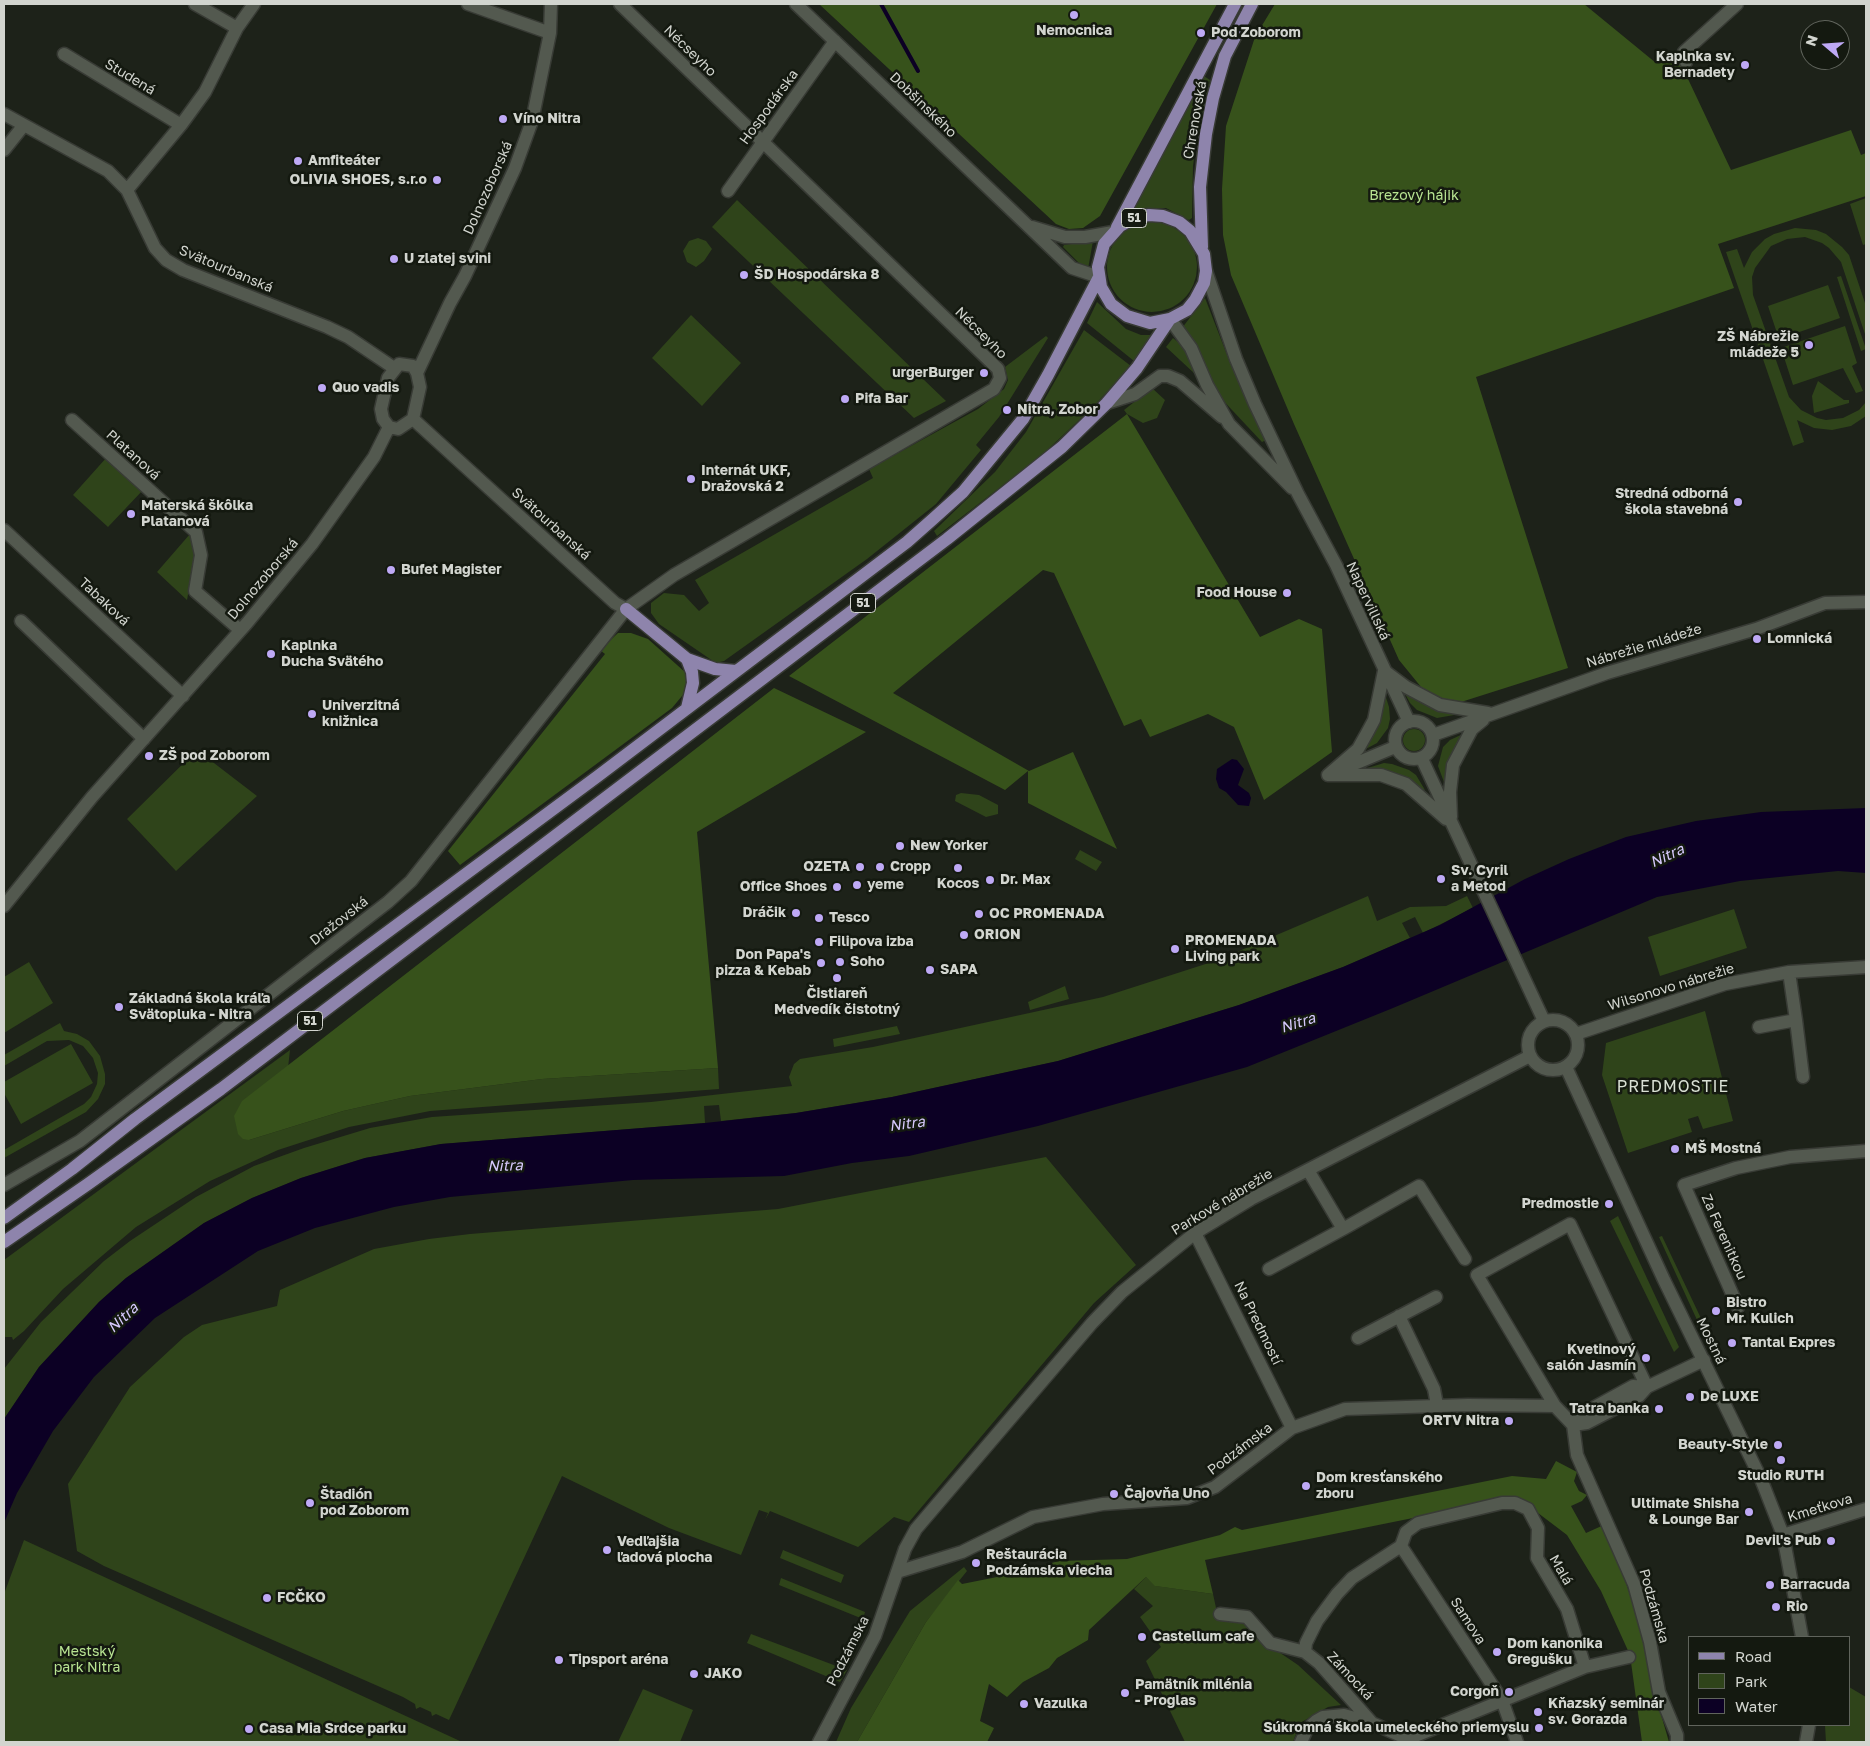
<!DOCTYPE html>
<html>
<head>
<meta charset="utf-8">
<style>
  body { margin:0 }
  #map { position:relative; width:1870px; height:1746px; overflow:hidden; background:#1d2219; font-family:"Golos Text",sans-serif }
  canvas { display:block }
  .frame { position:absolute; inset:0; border:5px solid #d2d5cf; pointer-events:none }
  .legend { position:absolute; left:1688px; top:1636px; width:162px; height:90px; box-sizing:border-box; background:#141910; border:1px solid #60645c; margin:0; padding:6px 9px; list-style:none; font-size:15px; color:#d2d5cf }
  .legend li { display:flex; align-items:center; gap:10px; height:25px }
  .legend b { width:25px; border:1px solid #60645c }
  .north { position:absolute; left:1800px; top:20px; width:50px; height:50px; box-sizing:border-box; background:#141910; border:1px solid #60645c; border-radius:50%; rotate:288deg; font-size:14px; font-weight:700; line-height:20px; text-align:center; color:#d2d5cf }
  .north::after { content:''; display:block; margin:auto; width:18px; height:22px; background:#bea9f5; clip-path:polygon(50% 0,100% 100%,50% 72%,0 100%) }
</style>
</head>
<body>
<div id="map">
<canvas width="1870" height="1746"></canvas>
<div class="frame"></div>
<ul class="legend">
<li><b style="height:6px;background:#8e84ac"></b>Road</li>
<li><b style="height:14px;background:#2f441a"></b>Park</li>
<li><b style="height:14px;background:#0c0024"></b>Water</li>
</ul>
<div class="north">N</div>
</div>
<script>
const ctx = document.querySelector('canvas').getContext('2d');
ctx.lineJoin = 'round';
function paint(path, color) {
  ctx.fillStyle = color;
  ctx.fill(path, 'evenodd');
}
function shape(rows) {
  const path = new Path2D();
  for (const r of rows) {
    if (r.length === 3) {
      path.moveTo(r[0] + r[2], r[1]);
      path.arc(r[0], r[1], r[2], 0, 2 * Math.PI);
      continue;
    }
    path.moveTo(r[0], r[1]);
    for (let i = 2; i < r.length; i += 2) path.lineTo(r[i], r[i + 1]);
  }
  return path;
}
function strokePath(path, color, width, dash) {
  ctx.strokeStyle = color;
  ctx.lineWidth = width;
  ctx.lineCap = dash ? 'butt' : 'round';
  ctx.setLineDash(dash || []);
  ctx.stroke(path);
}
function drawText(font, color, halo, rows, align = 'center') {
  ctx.font = font + ' "Golos Text",sans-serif';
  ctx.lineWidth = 5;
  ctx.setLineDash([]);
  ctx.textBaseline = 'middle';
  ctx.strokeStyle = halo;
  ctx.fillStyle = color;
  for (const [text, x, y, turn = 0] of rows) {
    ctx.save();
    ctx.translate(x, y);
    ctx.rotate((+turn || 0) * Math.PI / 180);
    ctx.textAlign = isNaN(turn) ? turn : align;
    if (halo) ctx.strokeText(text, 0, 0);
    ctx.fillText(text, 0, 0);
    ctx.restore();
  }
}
paint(shape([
  [1204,76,1210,80,1198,129,1193,166,1192,218,1189,220,1166,208,1135,209,1135,205],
  [1866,198,1866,244,1863,245,1850,204],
  [737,200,922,378,946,401,914,418,712,227],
  [1152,267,45],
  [1795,228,1816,230,1826,234,1842,247,1849,255,1866,306,1866,337,1841,262,1829,248,1822,243,1805,237,1787,239,1771,246,1755,268,1752,277,1753,295,1789,397,1801,410,1817,418,1826,420,1843,418,1859,410,1866,402,1866,416,1851,426,1832,430,1814,428,1797,420,1804,442,1793,446,1726,252,1737,249,1744,268,1752,252,1765,239,1774,234],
  [698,238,706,241,712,249,704,261,696,267,687,262,683,251,689,241],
  [1093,241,1088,269,1086,270,1063,247,1064,245],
  [1841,276,1866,349,1861,351,1837,277],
  [1828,285,1840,318,1779,339,1768,306],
  [1205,298,1231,365,1266,440,1262,442,1217,394,1204,361,1192,338,1182,328],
  [1097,302,1126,329,1141,335,1152,335,1134,361,1087,323],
  [691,315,741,363,702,406,652,358],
  [1845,326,1857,363,1852,366,1863,391,1856,393,1843,368,1793,385,1781,348],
  [1084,330,1131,366,1093,407,1042,455,937,536,934,531,995,472,1026,432],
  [1046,336,1048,338,999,417,976,445,981,450,936,504,867,559,724,661,716,663,710,659,659,624,651,613,651,603,664,593,684,595,699,611,709,603,695,580,873,478,869,469,978,409,1004,389,1008,380,1005,367],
  [1173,338,1185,348,1195,374,1166,347],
  [1818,381,1844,400,1849,400,1849,403,1814,413,1812,396],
  [1152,388,1165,400,1157,418,1143,423,1127,414,1124,410],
  [107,457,143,490,108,527,73,495],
  [190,534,195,557,187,600,157,572],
  [1383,688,1389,707,1390,719,1388,728,1377,743,1362,751],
  [1404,692,1421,703,1460,714,1437,718,1417,710,1410,703],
  [1414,740,11],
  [1465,733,1446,782,1444,782,1438,766,1443,747,1450,740],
  [197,750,257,796,176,871,127,819],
  [1384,763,1392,764,1409,770,1416,775,1425,790,1361,770],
  [961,793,979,795,998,805,998,814,986,817,955,801,956,795],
  [1080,850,1102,862,1096,871,1075,859],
  [1368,896,1377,921,1410,907,1446,906,1467,896,1473,908,1423,933,1415,917,1402,923,1410,938,1343,967,1239,1005,1058,1061,892,1097,796,1113,721,1121,719,1105,704,1106,705,1123,441,1144,365,1158,301,1178,252,1198,204,1223,126,1278,99,1302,39,1367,4,1419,4,1369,41,1322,104,1261,130,1241,196,1197,254,1166,304,1148,370,1128,432,1117,651,1102,792,1086,789,1077,794,1064,800,1059,873,1047,1103,997,1218,960],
  [1734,909,1747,948,1660,976,1648,937],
  [29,962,53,1003,4,1033,4,977],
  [1065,986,1069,999,1030,1010,1028,1002],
  [1705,1011,1733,1121,1703,1129,1698,1116,1688,1119,1692,1132,1628,1153,1602,1075,1606,1043],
  [60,1023,64,1031,77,1034,89,1041,100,1056,105,1074,105,1084,98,1099,86,1112,4,1158,4,1150,84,1104,91,1097,97,1084,98,1073,93,1058,83,1046,69,1040,47,1041,4,1066,4,1055],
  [897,1026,900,1034,834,1047,833,1039],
  [71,1044,93,1083,21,1124,4,1093,4,1082],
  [290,1050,288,1068,249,1140,343,1111,410,1096,542,1079,718,1068,719,1089,430,1111,349,1127,278,1150,210,1181,136,1227,63,1289,24,1331,13,1340,12,1337,4,1337,4,1260],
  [1046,1157,1136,1265,1094,1303,909,1522,894,1517,858,1547,770,1511,765,1520,768,1513,759,1510,741,1555,669,1528,562,1476,449,1720,436,1714,432,1716,431,1712,420,1707,416,1709,415,1704,403,1697,104,1566,77,1551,68,1484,130,1387,184,1337,202,1325,277,1306,280,1290,374,1249,429,1239,470,1234,778,1209],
  [1618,1216,1679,1347,1674,1352,1610,1221],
  [1662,1236,1707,1331,1703,1333,1659,1237],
  [24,1540,460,1741,462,1742,4,1742,4,1594],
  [783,1550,844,1575,841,1583,780,1558],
  [964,1567,967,1571,926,1622,857,1742,836,1742,851,1708,910,1611],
  [1146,1577,1156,1586,1213,1594,1218,1617,1246,1622,1270,1646,1298,1665,1341,1705,1328,1707,1300,1723,1293,1742,1185,1742,1146,1661,1161,1647,1140,1617,1153,1606,1134,1589],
  [781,1578,865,1612,863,1619,779,1585],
  [751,1634,847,1670,840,1682,747,1643],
  [1849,1687,1866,1697,1866,1742,1826,1742,1825,1725,1849,1725],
  [643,1689,693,1710,680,1742,618,1742]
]), '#2f441a');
paint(shape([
  [819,4,1217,4,1100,216,1083,228,1069,229,1056,224],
  [1275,4,1584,4,1656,63,1680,62,1731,170,1851,130,1861,155,1866,153,1866,196,1718,244,1734,288,1476,377,1568,668,1439,709,1399,660,1294,424,1231,275,1223,235,1222,189,1226,126,1255,37],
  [1127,414,1260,637,1299,619,1322,629,1332,752,1264,800,1234,727,1208,714,1150,737,1141,719,1124,726,1054,573,1043,570,893,693,1029,771,1073,752,1117,849,1028,803,1028,771,1005,790,789,676],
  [618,633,631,633,648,639,686,673,689,682,687,690,672,708,460,865,448,851,605,654,600,650],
  [774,688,866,732,697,832,718,1068,542,1079,410,1096,343,1111,249,1140,243,1139,238,1134,234,1116,242,1101],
  [1556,1461,1577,1472,1574,1481,1579,1491,1587,1495,1582,1501,1571,1506,1586,1533,1606,1524,1643,1633,1653,1687,1669,1742,1642,1742,1630,1655,1601,1591,1567,1535,1517,1497,1205,1560,1213,1594,1155,1586,1146,1577,1089,1630,1088,1640,1057,1658,1049,1668,1023,1682,1007,1697,989,1684,980,1721,994,1728,987,1742,857,1742,926,1622,958,1580,962,1584,1007,1575,1059,1561,1127,1559,1220,1535,1235,1527,1242,1530,1512,1476,1546,1479]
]), '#37521b');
paint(shape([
  [1232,759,1237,760,1244,769,1238,785,1249,793,1251,798,1249,806,1238,805,1226,792,1219,788,1216,779,1217,769],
  [1866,808,1866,873,1838,871,1740,881,1657,897,1393,1008,1247,1067,1038,1126,909,1156,852,1163,784,1176,633,1180,450,1197,394,1207,315,1228,258,1251,155,1318,94,1377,53,1431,17,1493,4,1523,4,1419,39,1367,99,1302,126,1278,204,1223,252,1198,301,1178,365,1158,441,1144,705,1123,796,1113,892,1097,1058,1061,1239,1005,1343,967,1440,925,1525,879,1569,859,1626,837,1696,821,1761,812]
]), '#0c0024');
strokePath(shape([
  [881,4,918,71]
]), '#0c0024', 4);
const minor = shape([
  [195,4,237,28],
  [468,4,550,33],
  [796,4,1072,268,1099,277],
  [64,54,181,125],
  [1686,62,1684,52,1737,4],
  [4,114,108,171,127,190,155,248,166,260,183,270,327,327,348,337,394,368],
  [4,150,24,125],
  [127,190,181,125,205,92,237,28,254,4],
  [728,191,835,41],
  [1032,227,1065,237,1085,237,1113,232],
  [1206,271,1236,359,1255,404,1298,494,1336,565,1409,722],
  [1170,319,1191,348,1207,385,1229,424,1292,488],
  [417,373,413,366,399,364,388,378,381,409,383,419,389,427,398,429,413,419,420,387,417,373,450,303,465,276,515,168,532,121,550,33,551,4],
  [1107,403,1135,394,1160,376,1168,376,1180,381,1222,417],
  [413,419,615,603,626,609],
  [72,420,196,532,201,555,195,591,240,630],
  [4,530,183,696],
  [21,621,144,739],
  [1386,672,1406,687,1440,705,1488,713],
  [1414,740,19],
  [1433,735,1607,673,1756,629,1825,603,1866,602],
  [1422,759,1544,1021],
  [1340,770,1395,747],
  [1328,775,1381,775,1406,784,1446,819],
  [1328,775,1358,749,1367,733,1374,720,1384,671],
  [1451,817,1450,792,1453,765,1472,729,1483,720],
  [4,906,92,797,247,623,312,544,374,457,389,427],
  [1553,1045,25],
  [1796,1020,1803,1077],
  [1759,1027,1796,1020,1789,972],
  [1576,1034,1725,984,1789,972,1866,967],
  [1566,1067,1664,1280,1761,1479,1783,1535,1802,1637],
  [4,1185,80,1141,388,902,411,881,626,609,674,575,994,389,1000,378,998,369,620,4],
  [1343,1229,1419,1186,1465,1259],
  [1195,1233,1292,1428],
  [1269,1269,1343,1229,1308,1170],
  [1738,1307,1684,1185,1736,1168,1790,1157,1866,1151],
  [1399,1316,1434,1389,1437,1405],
  [1358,1338,1436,1297],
  [1647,1387,1570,1224,1477,1275,1555,1406,1573,1425,1577,1455,1634,1584,1650,1642,1659,1692,1677,1735,1677,1742],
  [1573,1425,1587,1423,1639,1396,1647,1387,1704,1360],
  [1573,1425,1582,1414,1633,1386,1647,1387],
  [1783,1535,1866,1509],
  [1401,1546,1406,1532,1418,1523,1502,1503,1515,1503,1528,1509,1538,1528,1537,1558,1567,1609,1585,1667],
  [1401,1546,1502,1700,1517,1742],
  [897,1572,962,1552,1033,1517,1103,1504,1187,1498,1215,1487,1292,1428,1345,1409,1468,1405,1555,1406],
  [1220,1614,1247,1617,1270,1643,1305,1652],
  [1372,1723,1319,1663,1305,1652,1306,1643,1317,1621,1337,1594,1352,1578,1401,1546],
  [1408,1739,1585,1667,1629,1657],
  [819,1742,875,1636,905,1549,916,1529,1092,1323,1122,1292,1195,1233,1251,1199,1530,1056],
  [1301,1742,1307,1729,1316,1721,1323,1717,1344,1715,1372,1723,1408,1739],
  [1806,1742,1809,1725]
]);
const major = shape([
  [1117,227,1235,4],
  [1202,247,1200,187,1206,134,1213,98,1225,56,1252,4],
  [626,609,687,659,715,669,736,671],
  [687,659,692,672,693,683,687,708],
  [4,1218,72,1169,135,1119,598,776,907,542,933,519,963,492,1023,419,1048,375,1099,277],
  [4,1242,88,1184,221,1089,947,539,1062,447,1107,403,1137,368,1170,319,1187,310,1195,300,1204,283,1206,271,1204,254,1190,231,1179,222,1163,216,1149,215,1136,217,1120,226,1104,244,1098,267,1101,287,1111,304,1127,316,1150,323,1170,319]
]);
strokePath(minor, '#383b35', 15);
strokePath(major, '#383b35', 15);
strokePath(minor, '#53594f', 12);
strokePath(major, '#8e84ac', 12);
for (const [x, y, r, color] of [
  [1074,15,5,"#bea9f5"],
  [1201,33,5,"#bea9f5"],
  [1745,65,5,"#bea9f5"],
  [503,119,5,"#bea9f5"],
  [298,161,5,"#bea9f5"],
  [437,180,5,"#bea9f5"],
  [394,259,5,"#bea9f5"],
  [744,275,5,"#bea9f5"],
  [1809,345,5,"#bea9f5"],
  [984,373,5,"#bea9f5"],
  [322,388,5,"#bea9f5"],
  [845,399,5,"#bea9f5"],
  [1007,410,5,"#bea9f5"],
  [691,479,5,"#bea9f5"],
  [1738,502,5,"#bea9f5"],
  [131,514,5,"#bea9f5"],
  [391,570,5,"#bea9f5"],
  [1287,593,5,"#bea9f5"],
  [1757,639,5,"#bea9f5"],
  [271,654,5,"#bea9f5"],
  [312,714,5,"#bea9f5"],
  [149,756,5,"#bea9f5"],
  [900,846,5,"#bea9f5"],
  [860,867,5,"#bea9f5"],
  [880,867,5,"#bea9f5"],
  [958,868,5,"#bea9f5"],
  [1441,879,5,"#bea9f5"],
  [990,880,5,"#bea9f5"],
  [857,885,5,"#bea9f5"],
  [837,887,5,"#bea9f5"],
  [796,913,5,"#bea9f5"],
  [979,914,5,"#bea9f5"],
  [819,918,5,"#bea9f5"],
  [964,935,5,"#bea9f5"],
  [819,942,5,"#bea9f5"],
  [1175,949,5,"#bea9f5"],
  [840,962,5,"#bea9f5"],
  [821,963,5,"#bea9f5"],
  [930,970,5,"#bea9f5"],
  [837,978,5,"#bea9f5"],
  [119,1007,5,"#bea9f5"],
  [1675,1149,5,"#bea9f5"],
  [1609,1204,5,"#bea9f5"],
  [1716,1311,5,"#bea9f5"],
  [1732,1343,5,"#bea9f5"],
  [1646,1358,5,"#bea9f5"],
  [1690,1397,5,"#bea9f5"],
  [1659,1409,5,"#bea9f5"],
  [1509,1421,5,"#bea9f5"],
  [1778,1445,5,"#bea9f5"],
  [1781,1460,5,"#bea9f5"],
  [1306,1486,5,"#bea9f5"],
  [1114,1494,5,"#bea9f5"],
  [310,1503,5,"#bea9f5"],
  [1749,1512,5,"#bea9f5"],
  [1831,1541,5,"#bea9f5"],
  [607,1550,5,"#bea9f5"],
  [976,1563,5,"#bea9f5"],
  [1770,1585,5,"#bea9f5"],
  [267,1598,5,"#bea9f5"],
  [1776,1607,5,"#bea9f5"],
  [1142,1637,5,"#bea9f5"],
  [1497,1652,5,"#bea9f5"],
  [559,1660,5,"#bea9f5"],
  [694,1674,5,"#bea9f5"],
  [1509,1692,5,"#bea9f5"],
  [1125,1693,5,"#bea9f5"],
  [1024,1704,5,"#bea9f5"],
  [1538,1712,5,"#bea9f5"],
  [1539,1728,5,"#bea9f5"],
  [249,1729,5,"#bea9f5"]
]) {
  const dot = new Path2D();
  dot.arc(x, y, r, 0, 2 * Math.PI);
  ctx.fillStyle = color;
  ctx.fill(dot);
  strokePath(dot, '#141910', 2);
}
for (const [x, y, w] of [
  [1134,218,25],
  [863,603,25],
  [310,1021,25]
]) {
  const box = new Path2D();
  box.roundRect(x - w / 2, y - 9.5, w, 19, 4);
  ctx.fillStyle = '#141910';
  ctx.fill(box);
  strokePath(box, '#d2d5cf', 1);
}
drawText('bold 12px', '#d2d5cf', null, [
  ["51",1134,218],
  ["51",863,603],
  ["51",310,1021]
]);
drawText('bold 14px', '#d2d5cf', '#141910', [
  ["Nemocnica",1074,31,"center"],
  ["Pod Zoborom",1211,33],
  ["Kaplnka sv.",1735,57,"right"],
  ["Bernadety",1735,73,"right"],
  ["Víno Nitra",513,119],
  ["Amfiteáter",308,161],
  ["OLIVIA SHOES, s.r.o",427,180,"right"],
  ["U zlatej svini",404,259],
  ["ŠD Hospodárska 8",754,275],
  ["ZŠ Nábrežie",1799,337,"right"],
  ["mládeže 5",1799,353,"right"],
  ["urgerBurger",974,373,"right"],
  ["Quo vadis",332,388],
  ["Pifa Bar",855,399],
  ["Nitra, Zobor",1017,410],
  ["Internát UKF,",701,471],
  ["Dražovská 2",701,487],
  ["Stredná odborná",1728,494,"right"],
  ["škola stavebná",1728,510,"right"],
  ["Materská škôlka",141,506],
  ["Platanová",141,522],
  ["Bufet Magister",401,570],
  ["Food House",1277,593,"right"],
  ["Lomnická",1767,639],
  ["Kaplnka",281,646],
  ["Ducha Svätého",281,662],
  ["Univerzitná",322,706],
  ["knižnica",322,722],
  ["ZŠ pod Zoborom",159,756],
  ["New Yorker",910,846],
  ["OZETA",850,867,"right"],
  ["Cropp",890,867],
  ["Sv. Cyril",1451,871],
  ["a Metod",1451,887],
  ["Dr. Max",1000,880],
  ["Kocos",958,884,"center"],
  ["yeme",867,885],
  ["Office Shoes",827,887,"right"],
  ["Dráčik",786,913,"right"],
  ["OC PROMENADA",989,914],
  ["Tesco",829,918],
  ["ORION",974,935],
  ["PROMENADA",1185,941],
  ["Living park",1185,957],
  ["Filipova izba",829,942],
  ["Don Papa's",811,955,"right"],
  ["pizza & Kebab",811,971,"right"],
  ["Soho",850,962],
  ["SAPA",940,970],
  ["Čistiareň",837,994,"center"],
  ["Medvedík čistotný",837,1010,"center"],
  ["Základná škola kráľa",129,999],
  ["Svätopluka - Nitra",129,1015],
  ["MŠ Mostná",1685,1149],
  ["Predmostie",1599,1204,"right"],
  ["Bistro",1726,1303],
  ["Mr. Kulich",1726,1319],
  ["Tantal Expres",1742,1343],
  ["Kvetinový",1636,1350,"right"],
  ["salón Jasmín",1636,1366,"right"],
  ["De LUXE",1700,1397],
  ["Tatra banka",1649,1409,"right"],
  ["ORTV Nitra",1499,1421,"right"],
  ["Beauty-Style",1768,1445,"right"],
  ["Studio RUTH",1781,1476,"center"],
  ["Dom kresťanského",1316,1478],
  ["zboru",1316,1494],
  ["Čajovňa Uno",1124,1494],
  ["Štadión",320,1495],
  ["pod Zoborom",320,1511],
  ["Ultimate Shisha",1739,1504,"right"],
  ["& Lounge Bar",1739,1520,"right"],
  ["Devil's Pub",1821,1541,"right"],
  ["Vedľajšia",617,1542],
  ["ľadová plocha",617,1558],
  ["Reštaurácia",986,1555],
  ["Podzámska viecha",986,1571],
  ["Barracuda",1780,1585],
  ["FCČKO",277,1598],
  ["Rio",1786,1607],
  ["Castellum cafe",1152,1637],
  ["Dom kanonika",1507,1644],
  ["Gregušku",1507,1660],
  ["Tipsport aréna",569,1660],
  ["JAKO",704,1674],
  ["Pamätník milénia",1135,1685],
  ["- Proglas",1135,1701],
  ["Corgoň",1499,1692,"right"],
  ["Vazulka",1034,1704],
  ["Kňazský seminár",1548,1704],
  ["sv. Gorazda",1548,1720],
  ["Súkromná škola umeleckého priemyslu",1529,1728,"right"],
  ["Casa Mia Srdce parku",259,1729]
], 'left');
drawText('14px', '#d2d5cf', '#141910', [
  ["Nécseyho",690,51,44],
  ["Studená",130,77,31],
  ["Dobšinského",923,105,44],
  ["Hospodárska",769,107,-54],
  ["Chrenovská",1195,120,-80],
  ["Dolnozoborská",488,188,-66],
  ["Svätourbanská",226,269,23],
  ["Nécseyho",981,333,45],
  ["Platanová",133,455,42],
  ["Svätourbanská",551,524,42],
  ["Dolnozoborská",263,579,-50],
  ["Napervillská",1368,601,65],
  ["Tabaková",104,602,43],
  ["Nábrežie mládeže",1644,646,-17],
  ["Dražovská",339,921,-38],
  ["Wilsonovo nábrežie",1671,987,-17],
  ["Parkové nábrežie",1222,1202,-31],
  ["Za Ferenitkou",1724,1237,66],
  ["Na Predmostí",1258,1323,64],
  ["Mostná",1711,1341,64],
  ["Podzámska",1240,1449,-37],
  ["Kmeťkova",1820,1508,-17],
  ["Malá",1561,1570,60],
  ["Podzámska",1654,1606,74],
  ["Samova",1468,1621,57],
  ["Podzámska",848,1651,-63],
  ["Zámocká",1350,1676,47]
]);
drawText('14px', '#b8e492', '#141910', [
  ["Brezový hájik",1414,196],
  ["Mestský",87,1652],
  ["park Nitra",87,1668]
]);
drawText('italic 15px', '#d6c9fc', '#141910', [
  ["Nitra",1667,856,-25],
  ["Nitra",1298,1023,-18],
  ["Nitra",907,1124,-8],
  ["Nitra",505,1166,-2],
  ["Nitra",123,1318,-43]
]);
ctx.letterSpacing = '1px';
drawText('16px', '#d9e0d4', '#141910', [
  ["PREDMOSTIE",1673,1087]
]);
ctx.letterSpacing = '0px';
</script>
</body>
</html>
